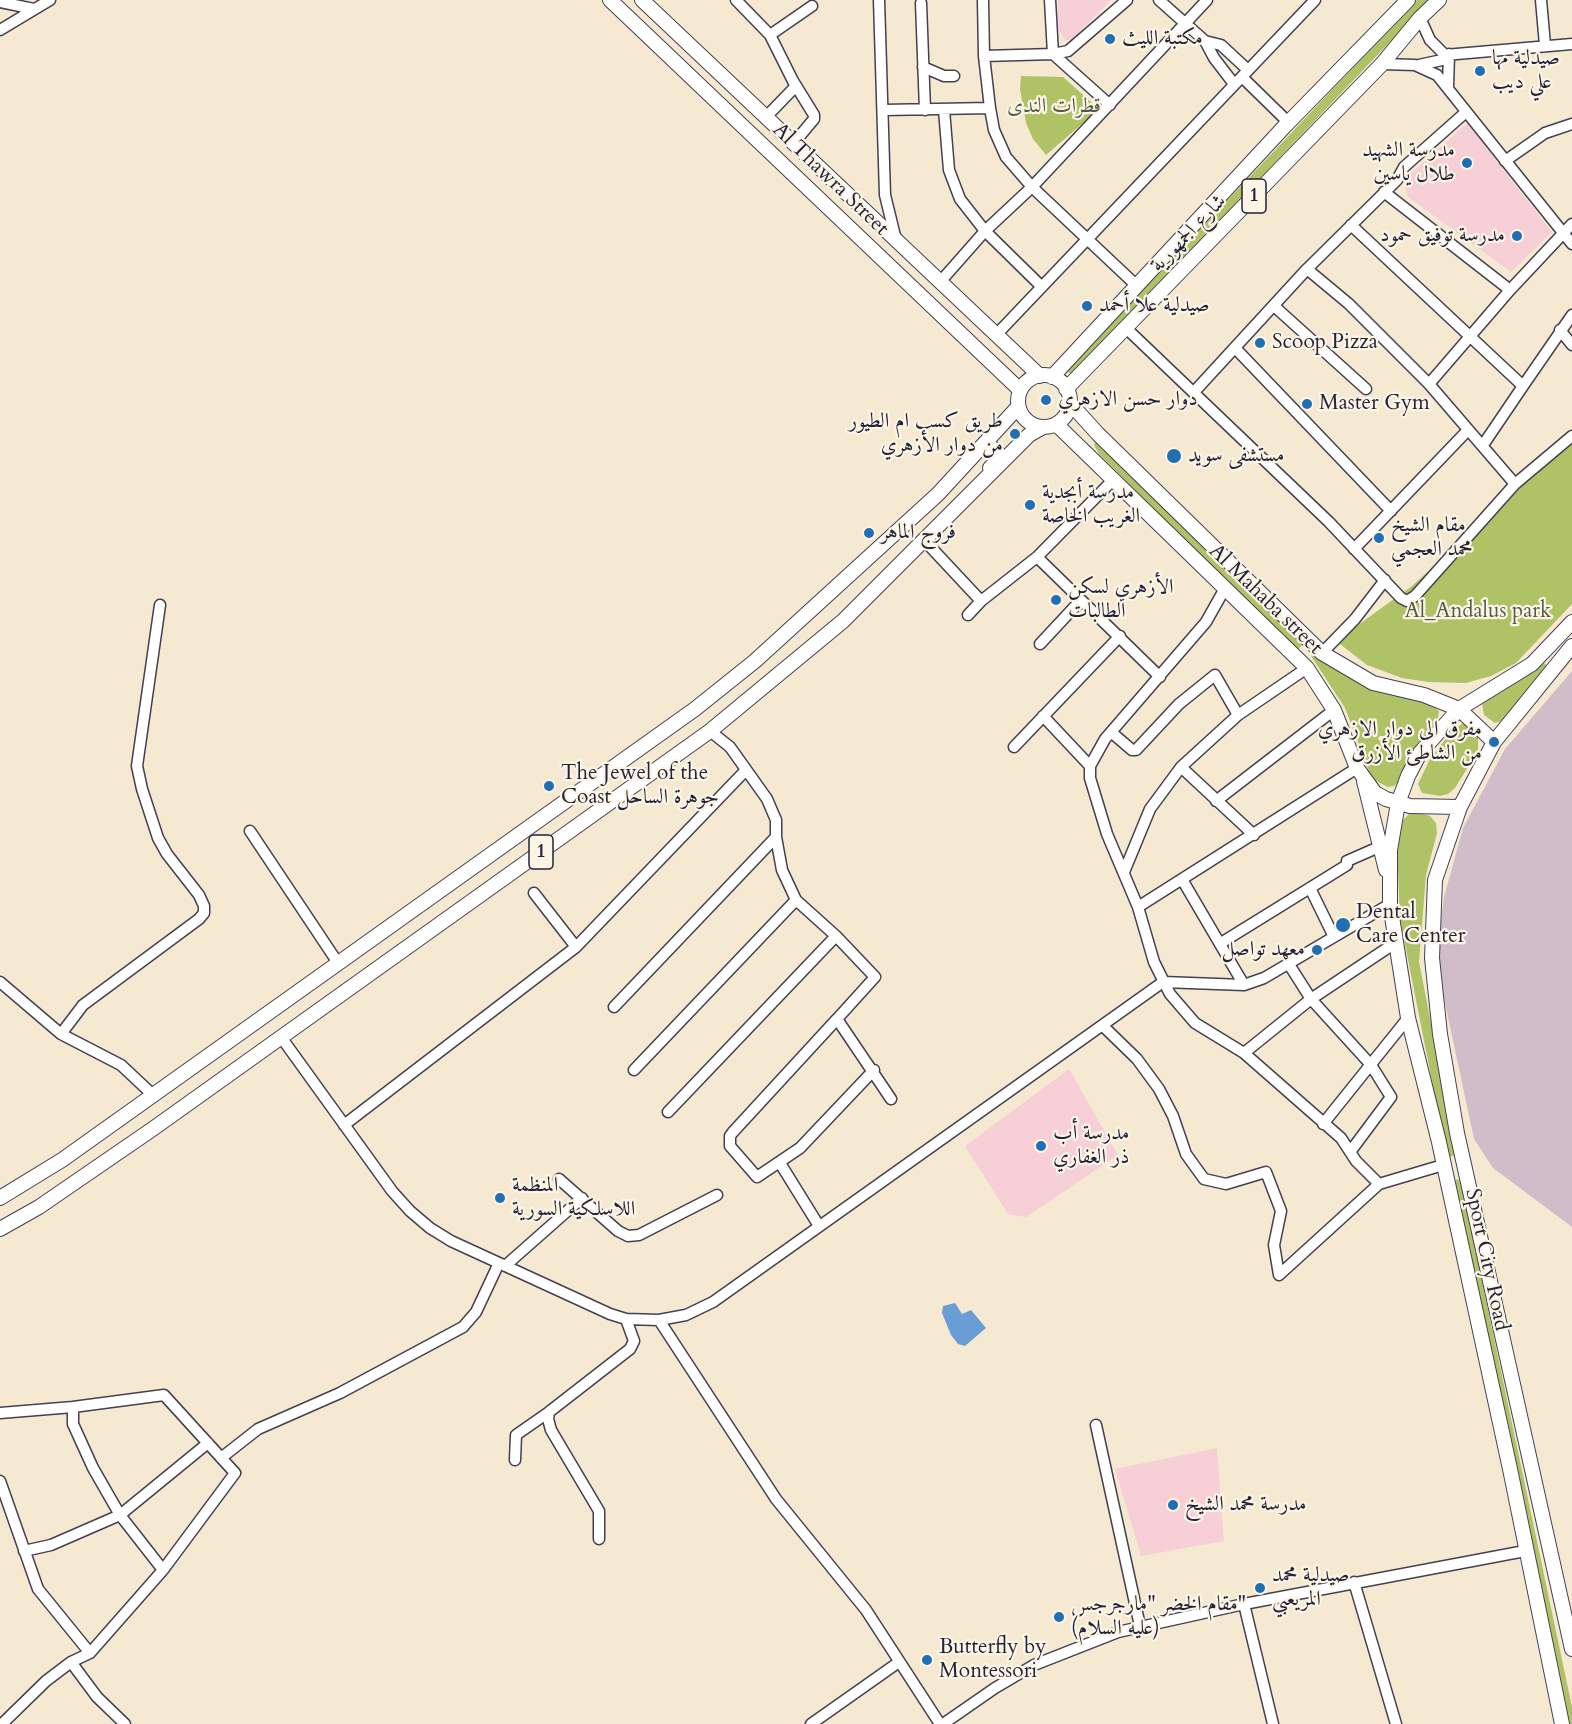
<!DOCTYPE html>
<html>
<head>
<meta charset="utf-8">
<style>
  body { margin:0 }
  canvas { display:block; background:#f6e9d1 }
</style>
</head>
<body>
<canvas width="1572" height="1724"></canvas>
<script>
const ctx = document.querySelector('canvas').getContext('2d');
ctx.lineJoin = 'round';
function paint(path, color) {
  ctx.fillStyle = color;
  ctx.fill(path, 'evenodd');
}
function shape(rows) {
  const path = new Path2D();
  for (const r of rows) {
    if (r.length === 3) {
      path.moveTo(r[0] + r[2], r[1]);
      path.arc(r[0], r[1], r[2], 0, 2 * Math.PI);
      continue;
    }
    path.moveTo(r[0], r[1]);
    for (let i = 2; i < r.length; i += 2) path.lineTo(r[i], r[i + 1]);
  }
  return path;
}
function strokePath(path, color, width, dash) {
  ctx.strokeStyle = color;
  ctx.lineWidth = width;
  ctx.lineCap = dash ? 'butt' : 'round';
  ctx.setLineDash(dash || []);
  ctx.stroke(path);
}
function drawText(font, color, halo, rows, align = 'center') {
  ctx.font = font + ' Cardo,Amiri,serif';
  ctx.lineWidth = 4.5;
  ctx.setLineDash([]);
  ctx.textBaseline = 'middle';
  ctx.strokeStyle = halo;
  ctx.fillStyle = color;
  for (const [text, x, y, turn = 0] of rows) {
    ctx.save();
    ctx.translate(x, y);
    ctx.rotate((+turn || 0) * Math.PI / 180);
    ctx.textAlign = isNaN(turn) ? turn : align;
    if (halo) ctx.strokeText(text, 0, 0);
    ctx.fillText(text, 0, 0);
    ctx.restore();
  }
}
paint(shape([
  [1058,0,1111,0,1071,41,1064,39,1058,28],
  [1467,123,1552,232,1511,272,1408,197,1405,187,1407,177],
  [1069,1069,1118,1155,1026,1217,1008,1214,965,1146],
  [1217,1448,1224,1541,1141,1556,1115,1469]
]), '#f6cfd7');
paint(shape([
  [1572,671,1572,1227,1493,1168,1474,1139,1436,961,1444,897,1463,828,1505,749]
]), '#d1bdc9');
paint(shape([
  [1417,0,1430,0,1072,375,1066,371],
  [1021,76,1063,77,1099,109,1046,155,1033,139,1026,123,1020,89],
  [1096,439,1306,641,1297,650,1099,454,1094,445],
  [1572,440,1572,604,1516,663,1491,676,1466,683,1429,682,1402,678,1367,665,1336,641,1412,586],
  [1317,650,1368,685,1401,697,1428,703,1439,711,1437,726,1406,775,1394,786,1388,787,1372,779,1345,708,1311,656],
  [1544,663,1549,667,1502,721,1495,723,1484,715,1482,703,1490,694,1510,686],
  [1463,723,1471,727,1478,735,1478,749,1468,767,1455,788,1448,794,1440,796,1422,793,1418,784,1430,759,1451,732],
  [1412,811,1430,816,1436,823,1437,833,1426,875,1419,962,1456,1150,1455,1155,1450,1157,1446,1152,1400,919,1397,846,1403,820],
  [1457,1179,1461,1182,1572,1707,1572,1724,1568,1724,1453,1184]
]), '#afc266');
paint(shape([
  [955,1303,962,1314,971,1310,986,1328,965,1346,958,1344,951,1335,942,1313,943,1306]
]), '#6a9dd5');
const minor = shape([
  [736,0,770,35,812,6],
  [879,0,885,195,896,240],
  [983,0,984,56,990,108,994,130,1006,157,1032,187,1137,286],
  [1050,0,1053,54,1110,105],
  [1159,0,1205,41,1214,58,1234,84],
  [1541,0,1545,45],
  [0,2,34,9],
  [921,3,925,110],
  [1420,18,1430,40,1445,55,1572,44],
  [0,30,50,0],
  [770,35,793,81,814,115,814,119,793,144],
  [1205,41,1221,45,1248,70],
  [984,56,1053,54,1068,51,1127,0],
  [1382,64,1415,65,1437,75,1572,244],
  [1419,65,1442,60,1449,54],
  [923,67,944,76,954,76],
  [1242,77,1289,123],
  [1448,87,1449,54],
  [884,110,990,108],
  [944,110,949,170,960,199,985,231,1042,287],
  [765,118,796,86],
  [1505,161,1545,133,1572,124],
  [1384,192,1510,290],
  [1351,225,1523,386,1483,445],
  [1307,269,1349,304,1429,384,1515,484],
  [940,282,985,231,1032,187,1207,0],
  [1274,306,1366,389],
  [1127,329,1329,522,1401,598,1407,601,1415,596,1515,484,1572,436],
  [1560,330,1572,345],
  [996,335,1315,0],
  [1236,349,1391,511],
  [1429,384,1510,290,1572,224],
  [1523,386,1572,315],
  [1194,392,1307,269,1397,180,1404,167,1466,112],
  [924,540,981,601],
  [1354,549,1468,430],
  [1037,557,1160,677],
  [1224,590,1206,622,1105,739,1090,766,1090,778,1107,834,1138,907,1154,962,1170,994,1195,1023,1244,1053,1341,1138,1356,1161,1379,1184],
  [968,615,981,601,1037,557,1113,480],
  [1040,644,1081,600],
  [1322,653,1355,619,1385,580],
  [1043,716,1090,766],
  [710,731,730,747,767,799,776,820,776,837,782,870,796,900,836,936,875,977,837,1019,891,1099],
  [1111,732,1132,750,1136,750,1179,704,1215,675,1238,715],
  [1014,747,1120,636],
  [1181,767,1254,835],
  [1216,801,1334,710],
  [250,831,338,963],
  [1124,872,1150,809,1181,767,1238,715,1307,668],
  [1183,881,1244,985],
  [1310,888,1334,937],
  [534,893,576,947],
  [1138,907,1357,768],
  [1221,943,1347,865,1347,861,1379,847],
  [1290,966,1311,999,1371,1065,1391,1097,1350,1152],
  [0,982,61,1034,121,1065,153,1095],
  [614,1007,776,837],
  [837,1019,733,1132,730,1136,730,1146,757,1177,800,1148,874,1070],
  [1103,1026,1137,1059,1159,1089,1173,1116,1186,1154,1204,1179,1226,1184,1266,1172,1281,1211,1274,1245,1279,1275],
  [61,1034,83,1005,199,919,204,913,204,906,199,895,167,854,158,838,142,789,137,766,160,605],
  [281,1037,392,1191,410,1211,430,1228,451,1241,610,1314,626,1319,659,1320,686,1315,713,1302,1163,982,1244,985,1264,978,1390,904],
  [1244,1053,1311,999,1395,943],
  [634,1070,796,900],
  [668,1112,836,936],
  [1323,1124,1408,1018],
  [344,1125,576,947,746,770],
  [780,1163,819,1226],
  [559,1179,618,1231,628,1236,639,1235,717,1195],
  [505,1266,582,1198],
  [1279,1275,1379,1184,1443,1165],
  [659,1320,776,1499,866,1610,940,1724],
  [73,1407,73,1424,93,1468,120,1515,163,1570],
  [0,1413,73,1407,164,1395,235,1473,163,1570,90,1653,71,1662,46,1681,2,1724],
  [1096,1425,1140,1626],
  [221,1458,258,1429,340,1393,463,1327,476,1312,499,1263],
  [515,1460,516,1435,549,1412],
  [0,1481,38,1589,90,1653],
  [599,1539,599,1511,551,1430,548,1419,549,1412,630,1349,634,1341,626,1319],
  [24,1551,51,1545,120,1515,208,1443],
  [1354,1582,1396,1724],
  [1244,1604,1273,1724],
  [71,1662,97,1697,125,1724],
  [811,1724,899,1662],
  [943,1724,995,1688,1034,1665,1118,1632,1244,1604,1525,1551]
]);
const major = shape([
  [610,0,1020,390],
  [642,0,1040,376],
  [1044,401,26],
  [1052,377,1284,127,1408,0],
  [1066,389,1382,64,1420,18,1439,0],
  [1069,402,1098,434,1322,653,1373,683,1424,695,1459,709,1494,742],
  [1056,424,1307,668,1334,710,1357,768,1375,793,1386,799,1410,806,1460,807],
  [981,447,992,448,998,453,997,461,990,468],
  [1572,646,1494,742,1460,807,1435,880,1432,958,1440,1034,1457,1133,1572,1649],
  [1364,781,1386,870],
  [0,1198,62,1160,695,709,755,661,938,494,1018,407],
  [0,1229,39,1207,154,1128,710,731,843,621,1029,435,1043,427],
  [1562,1724,1510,1469,1439,1142,1408,1018,1390,904,1390,850,1398,803,1408,776,1420,753,1459,709,1532,664,1572,622]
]);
strokePath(minor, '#424052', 13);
strokePath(major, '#424052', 16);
strokePath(minor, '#fff', 10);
strokePath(major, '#fff', 14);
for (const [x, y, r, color] of [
  [1110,39,6,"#1f6fb2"],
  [1480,71,6,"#1f6fb2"],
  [1467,163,6,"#1f6fb2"],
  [1517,236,6,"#1f6fb2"],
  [1087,306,6,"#1f6fb2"],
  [1260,343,6,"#1f6fb2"],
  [1046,400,6,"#1f6fb2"],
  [1307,404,6,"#1f6fb2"],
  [1015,434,6,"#1f6fb2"],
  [1174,456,8,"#1f6fb2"],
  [1030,505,6,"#1f6fb2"],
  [869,533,6,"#1f6fb2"],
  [1379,538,6,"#1f6fb2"],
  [1056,600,6,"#1f6fb2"],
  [1494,742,6,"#1f6fb2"],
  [549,786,6,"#1f6fb2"],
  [1343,925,8,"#1f6fb2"],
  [1317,950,6,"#1f6fb2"],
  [1041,1146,6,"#1f6fb2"],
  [500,1198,6,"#1f6fb2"],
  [1173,1505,6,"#1f6fb2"],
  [1260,1588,6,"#1f6fb2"],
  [1059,1617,6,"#1f6fb2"],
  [927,1660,6,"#1f6fb2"]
]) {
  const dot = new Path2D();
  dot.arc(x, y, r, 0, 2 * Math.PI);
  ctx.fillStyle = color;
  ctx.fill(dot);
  strokePath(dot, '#fcf5e5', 2);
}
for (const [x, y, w] of [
  [1254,196,24],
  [541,852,24]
]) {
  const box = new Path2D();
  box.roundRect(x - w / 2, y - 17, w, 34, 4.5);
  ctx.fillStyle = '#fcf5e5';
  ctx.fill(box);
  strokePath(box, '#22223b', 1.5);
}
drawText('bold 20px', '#22223b', null, [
  ["1",1254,196],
  ["1",541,852]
]);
drawText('21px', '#22223b', '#fcf5e5', [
  ["مكتبة الليث",1122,39],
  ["صيدلية مها",1492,59],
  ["علي ديب",1492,83],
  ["مدرسة الشهيد",1455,151,"right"],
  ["طلال ياسين",1455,175,"right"],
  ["مدرسة توفيق حمود",1505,236,"right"],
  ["صيدلية علا أحمد",1099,306],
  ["Scoop Pizza",1272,343],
  ["دوار حسن الازهري",1058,400],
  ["Master Gym",1319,404],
  ["طريق كسب ام الطيور",1003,422,"right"],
  ["من دوار الأزهري",1003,446,"right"],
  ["مستشفى سويد",1188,456],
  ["مدرسة أبجدية",1042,493],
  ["الغريب الخاصة",1042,517],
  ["مقام الشيخ",1391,526],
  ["محمد العجمي",1391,550],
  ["فروج الماهر",881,533],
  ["الأزهري لسكن",1068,588],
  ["الطالبات",1068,612],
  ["مفرق الى دوار الازهري",1482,730,"right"],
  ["من الشاطئ الأزرق",1482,754,"right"],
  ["The Jewel of the",561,774],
  ["Coast جوهرة الساحل",561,798],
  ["Dental",1356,913],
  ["Care Center",1356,937],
  ["معهد تواصل",1305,950,"right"],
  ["مدرسة أب",1053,1134],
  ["ذر الغفاري",1053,1158],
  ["المنظمة",512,1186],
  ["اللاسلكية السورية",512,1210],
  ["مدرسة محمد الشيخ",1185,1505],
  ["صيدلية محمد",1272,1576],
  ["المريعبي",1272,1600],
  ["مقام الخضر \"مارجرجس\"",1071,1605],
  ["(عليه السلام)",1071,1629],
  ["Butterfly by",939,1648],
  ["Montessori",939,1672]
], 'left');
drawText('21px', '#535a4a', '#fcf5e5', [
  ["قطرات الندى",1054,107],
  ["Al_Andalus park",1478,612]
]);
drawText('21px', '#22223b', '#fcf5e5', [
  ["Al Thawra Street",830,180,44],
  ["شارع الجمهورية",1189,234,-46],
  ["Al Mahaba street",1265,600,44],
  ["Sport City Road",1486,1260,78]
]);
</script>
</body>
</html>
